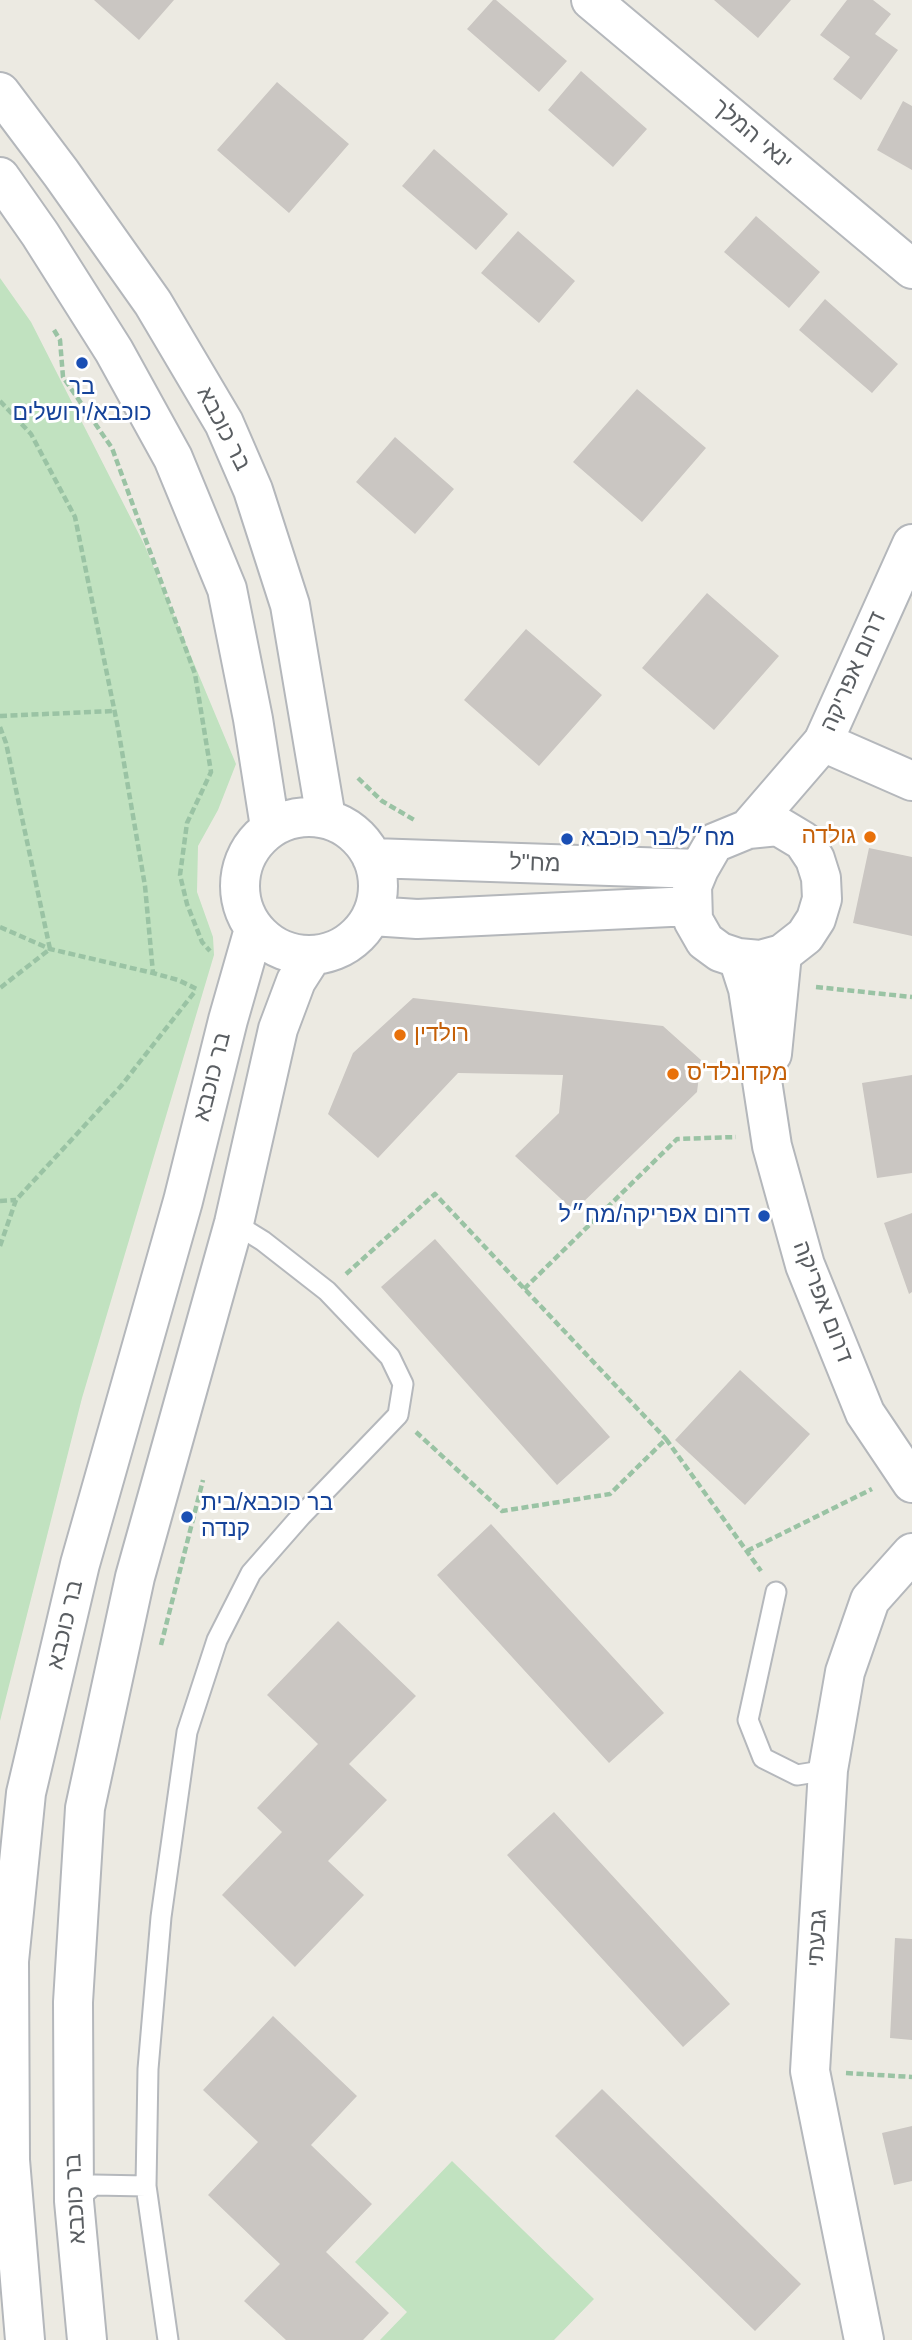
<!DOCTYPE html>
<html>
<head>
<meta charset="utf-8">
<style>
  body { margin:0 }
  canvas { display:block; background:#eceae2 }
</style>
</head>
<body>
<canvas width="912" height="2340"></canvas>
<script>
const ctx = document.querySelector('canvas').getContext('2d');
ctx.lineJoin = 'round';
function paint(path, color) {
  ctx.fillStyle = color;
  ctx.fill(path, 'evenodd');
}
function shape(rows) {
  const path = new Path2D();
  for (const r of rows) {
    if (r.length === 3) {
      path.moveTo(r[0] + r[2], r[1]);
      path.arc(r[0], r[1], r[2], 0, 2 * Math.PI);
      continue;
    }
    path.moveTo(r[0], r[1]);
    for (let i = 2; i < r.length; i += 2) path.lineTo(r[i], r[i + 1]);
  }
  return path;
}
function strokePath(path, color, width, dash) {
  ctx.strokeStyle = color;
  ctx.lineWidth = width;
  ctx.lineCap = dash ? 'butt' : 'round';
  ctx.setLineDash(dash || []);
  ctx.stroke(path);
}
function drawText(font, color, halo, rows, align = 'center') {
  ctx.font = font + ' Arial,Heebo,sans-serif';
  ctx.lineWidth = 6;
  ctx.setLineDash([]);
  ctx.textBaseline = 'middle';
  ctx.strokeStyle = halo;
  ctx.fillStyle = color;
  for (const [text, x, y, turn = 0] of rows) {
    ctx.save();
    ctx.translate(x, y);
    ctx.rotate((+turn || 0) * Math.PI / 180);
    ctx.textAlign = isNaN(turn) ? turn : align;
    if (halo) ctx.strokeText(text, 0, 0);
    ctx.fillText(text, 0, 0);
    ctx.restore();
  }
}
paint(shape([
  [0,278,31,322,144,544,236,764,218,810,198,846,197,892,213,937,214,955,82,1398,0,1721],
  [452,2161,594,2299,554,2340,380,2340,407,2312,355,2262]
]), '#c1e2c0');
paint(shape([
  [94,0,174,0,139,40],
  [493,0,496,0,567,61,539,92,467,29],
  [714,0,791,0,758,38],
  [847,0,873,0,891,14,875,34,898,50,861,100,833,79,850,57,820,35],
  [581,71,647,129,613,167,548,110],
  [277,82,349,144,289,213,217,150],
  [903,101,912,106,912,170,877,150],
  [434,149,508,214,476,250,402,186],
  [756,216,820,272,789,308,724,252],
  [518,231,575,281,539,323,481,273],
  [825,299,898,364,872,393,799,330],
  [637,389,706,448,642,522,573,462],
  [395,437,454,489,415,534,356,482],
  [707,593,779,656,714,730,642,668],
  [526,629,602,695,539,766,464,700],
  [869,848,912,857,912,936,853,923],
  [413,998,663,1026,701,1060,697,1092,574,1211,515,1156,559,1113,563,1075,458,1073,378,1158,328,1114,353,1053],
  [912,1075,912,1173,877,1178,862,1083],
  [912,1213,912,1292,909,1294,884,1223],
  [435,1239,610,1437,557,1485,381,1287],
  [740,1370,810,1434,745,1505,675,1440],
  [491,1524,664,1713,609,1763,437,1575],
  [338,1621,416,1696,349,1764,387,1800,328,1861,364,1895,295,1967,222,1895,282,1832,257,1808,318,1744,267,1695],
  [554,1812,730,2004,683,2047,507,1855],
  [895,1938,912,1939,912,2040,890,2038],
  [273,2016,357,2096,311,2145,372,2204,326,2252,389,2313,363,2340,286,2340,244,2301,280,2264,208,2195,258,2142,203,2090],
  [602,2089,801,2284,755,2331,555,2136],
  [912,2126,912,2181,894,2185,882,2133]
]), '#cac6c2');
const lane = shape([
  [776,1592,748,1720,763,1758,797,1775,828,1770],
  [75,2201,94,2185,146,2186],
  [168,2340,146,2186,148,2069,161,1917,187,1732,217,1640,251,1573,301,1516,398,1415,403,1384,390,1357,327,1291,263,1241,234,1223]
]);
const street = shape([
  [591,0,912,269],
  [823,742,912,781],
  [864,2340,810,2071,828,1770,845,1672,870,1600,912,1553]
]);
const secondary = shape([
  [0,92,61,173,153,303,224,423,253,490,290,605,326,818],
  [0,177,40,234,114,351,173,458,227,589,253,719,270,827],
  [309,886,69],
  [778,826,803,841,815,859,821,878,822,899,816,919,805,936,782,954,760,960,738,958,720,952,705,941,693,920,692,886,699,869,714,843,748,829,778,826],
  [748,829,823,742,912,544],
  [372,858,699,869],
  [372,916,417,919,691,906],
  [738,958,748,989,772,1146,805,1265,865,1413,912,1483],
  [772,1054,782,954],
  [25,2340,10,2160,9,1961,26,1793,80,1564,183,1201,228,1020,254,929],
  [87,2340,74,2201,73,2002,85,1808,135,1577,234,1223,278,1029,296,981,312,956]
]);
strokePath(lane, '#b5b8bc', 23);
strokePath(street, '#b5b8bc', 42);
strokePath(secondary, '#b4b7bb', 42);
strokePath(shape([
  [54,330,60,340,63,377,112,448,195,674,211,772,187,823,180,875,187,904,202,942,210,951],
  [0,401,31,434,75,517,118,728,145,886,153,973],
  [0,716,114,711],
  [0,727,6,743,50,949,0,988],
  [358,778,382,801,416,821],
  [0,927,50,949,153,973,178,980,199,990],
  [816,987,912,997],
  [0,1201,16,1200],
  [0,1246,16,1200,121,1086,196,990],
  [346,1274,435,1194,666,1439],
  [524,1289,677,1139,736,1137],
  [416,1432,502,1511,610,1494,666,1439,761,1571],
  [747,1551,872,1489],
  [161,1645,203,1480],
  [846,2073,912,2077]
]), '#9ac3a4', 4.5, [7, 3.5]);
strokePath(lane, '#fff', 19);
strokePath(street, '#fff', 38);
strokePath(secondary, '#fff', 38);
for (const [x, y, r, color] of [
  [82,363,7,"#1a4fb4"],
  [870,837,7,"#e8710a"],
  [567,839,7,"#1a4fb4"],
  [400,1035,7,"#e8710a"],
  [673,1074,7,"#e8710a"],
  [764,1216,7,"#1a4fb4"],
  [187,1517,7,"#1a4fb4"]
]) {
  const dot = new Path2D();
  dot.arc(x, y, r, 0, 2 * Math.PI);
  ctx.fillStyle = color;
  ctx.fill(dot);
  strokePath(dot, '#fff', 2.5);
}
drawText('23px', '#5a5e62', '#fff', [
  ["ינאי המלך",752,135,40],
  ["בר כוכבא",223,429,63],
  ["דרום אפריקה",854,672,-66],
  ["מח\"ל",535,864,2],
  ["בר כוכבא",213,1077,-76],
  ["דרום אפריקה",822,1302,69],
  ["בר כוכבא",66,1625,-77],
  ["גבעתי",818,1938,-87],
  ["בר כוכבא",76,2199,-93]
]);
drawText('23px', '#164399', '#fff', [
  ["בר",82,388,"center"],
  ["כוכבא/ירושלים",82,414,"center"],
  ["מח״ל/בר כוכבא",581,839],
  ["דרום אפריקה/מח״ל",750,1216,"right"],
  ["בר כוכבא/בית",201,1504],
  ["קנדה",201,1530]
], 'left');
drawText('23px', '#c56008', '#fff', [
  ["גולדה",856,837,"right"],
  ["רולדין",414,1035],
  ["מקדונלד'ס",687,1074]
], 'left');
</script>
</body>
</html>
